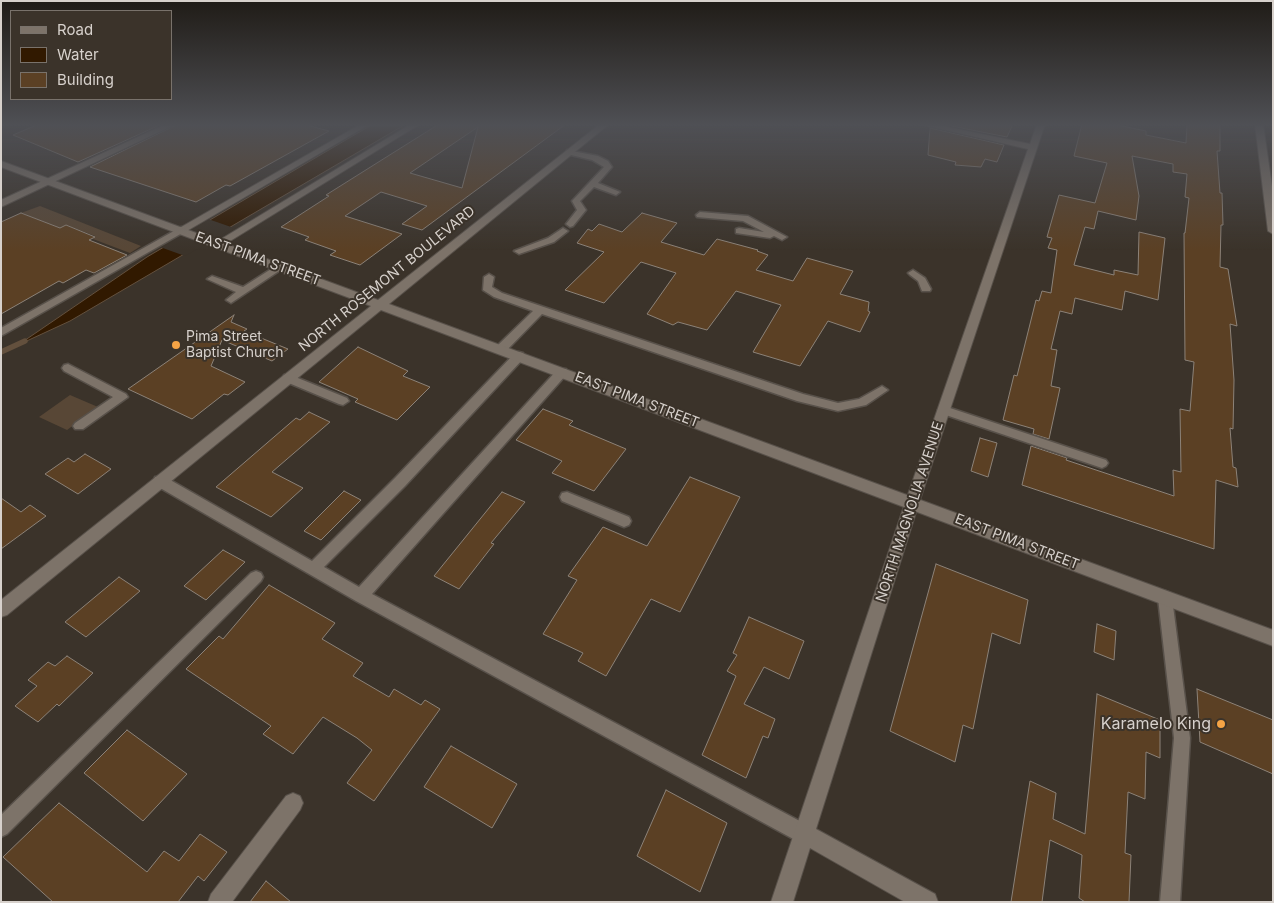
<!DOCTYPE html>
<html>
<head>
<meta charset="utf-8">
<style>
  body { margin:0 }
  #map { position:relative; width:1274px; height:903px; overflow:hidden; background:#3b332a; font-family:Inter,sans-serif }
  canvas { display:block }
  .frame { position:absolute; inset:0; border:2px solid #d7d1cc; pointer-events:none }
  .legend { position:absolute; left:10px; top:10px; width:162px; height:90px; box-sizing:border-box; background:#3b332a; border:1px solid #79726b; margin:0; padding:6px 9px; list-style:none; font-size:15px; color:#d7d1cc }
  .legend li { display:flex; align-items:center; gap:10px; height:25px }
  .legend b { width:25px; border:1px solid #79726b }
</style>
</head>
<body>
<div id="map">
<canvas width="1274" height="903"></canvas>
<div class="frame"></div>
<ul class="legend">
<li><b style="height:6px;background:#7d7369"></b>Road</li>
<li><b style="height:14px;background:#311900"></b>Water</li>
<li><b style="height:14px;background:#5b4024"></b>Building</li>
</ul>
</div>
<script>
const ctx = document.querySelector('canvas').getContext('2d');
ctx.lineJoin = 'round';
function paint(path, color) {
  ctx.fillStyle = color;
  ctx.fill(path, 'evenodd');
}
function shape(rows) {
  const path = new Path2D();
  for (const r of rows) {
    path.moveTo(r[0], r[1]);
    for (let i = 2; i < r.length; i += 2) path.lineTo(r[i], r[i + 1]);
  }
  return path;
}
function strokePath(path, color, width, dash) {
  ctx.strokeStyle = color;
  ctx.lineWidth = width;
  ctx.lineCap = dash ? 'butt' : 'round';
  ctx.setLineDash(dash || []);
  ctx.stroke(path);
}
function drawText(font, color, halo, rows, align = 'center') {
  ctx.font = font + ' Inter,sans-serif';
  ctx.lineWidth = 4;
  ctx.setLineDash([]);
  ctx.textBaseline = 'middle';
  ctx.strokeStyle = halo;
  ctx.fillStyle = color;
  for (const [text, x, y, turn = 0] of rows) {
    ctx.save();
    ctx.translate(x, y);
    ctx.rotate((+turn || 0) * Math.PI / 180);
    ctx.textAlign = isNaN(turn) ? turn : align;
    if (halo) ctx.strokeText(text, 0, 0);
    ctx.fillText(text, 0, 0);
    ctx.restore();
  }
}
paint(shape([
  [40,206,141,246,130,253,93,239,95,236,66,225,60,228,21,213],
  [70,395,98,407,67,430,39,417]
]), '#584736');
const water = shape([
  [373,124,406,124,70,321,18,345,147,257,373,124]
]);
paint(water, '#311900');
strokePath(water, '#63503d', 1);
paint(shape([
  [208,219,234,228,185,256,160,247]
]), '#3b332a');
strokePath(shape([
  [1,352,25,341]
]), '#63503d', 5.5);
const building = shape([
  [39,124,162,124,78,162,13,135,39,124],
  [178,124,303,124,329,131,230,186,226,185,196,202,90,167,178,124],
  [439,124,566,124,422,230,402,224,427,206,381,192,345,216,402,234,360,265,330,255,336,251,305,240,309,237,281,227,329,196,326,195,439,124],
  [478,127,462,188,410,173,478,127],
  [941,124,1013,124,1007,137,941,124],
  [1082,124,1113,124,1146,131,1146,135,1186,143,1187,124,1220,124,1220,151,1217,151,1220,193,1222,193,1223,225,1221,225,1220,267,1228,269,1237,326,1230,324,1234,380,1233,429,1230,428,1233,467,1236,468,1238,487,1216,480,1214,549,1022,485,1031,446,1067,458,1066,460,1174,496,1173,470,1181,472,1180,409,1190,411,1194,362,1185,360,1184,233,1185,233,1189,198,1185,197,1187,174,1173,172,1173,164,1132,156,1139,196,1136,220,1098,211,1094,229,1085,227,1074,265,1114,275,1114,270,1138,275,1139,232,1165,238,1158,300,1125,291,1122,310,1075,298,1072,314,1060,311,1051,349,1057,350,1051,386,1060,388,1049,439,1033,434,1034,429,1003,420,1014,375,1017,376,1036,300,1039,301,1042,291,1051,293,1057,250,1048,248,1052,238,1047,237,1059,195,1095,203,1107,163,1074,156,1082,124],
  [930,128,1004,145,997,162,985,159,981,167,955,165,956,162,928,155,930,128],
  [21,213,60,228,66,225,95,237,89,240,127,255,94,273,86,270,63,283,59,281,1,314,1,222,21,213],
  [642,213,677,223,661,242,704,255,717,239,758,250,757,251,768,255,756,270,793,281,807,258,853,271,840,294,869,302,868,311,870,312,860,332,828,321,800,366,753,352,781,305,736,291,707,330,678,322,673,325,647,314,676,273,641,262,604,303,565,290,604,252,577,243,588,229,592,231,599,224,622,232,642,213],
  [234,315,231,322,247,329,244,331,288,349,272,361,222,340,211,366,245,382,228,395,224,394,192,419,128,389,234,315],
  [358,347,408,371,403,376,430,387,397,420,355,402,358,399,319,382,358,347],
  [543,409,573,421,569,425,626,449,594,491,552,473,562,461,516,440,543,409],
  [309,412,330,422,272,472,303,488,271,517,216,487,296,418,300,420,309,412],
  [980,438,997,443,988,477,971,471,980,438],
  [85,454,111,469,78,494,45,474,68,458,74,462,85,454],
  [690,477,740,497,680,612,651,599,606,676,578,661,583,653,543,634,577,580,568,576,603,527,647,546,690,477],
  [344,491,361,500,321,540,304,531,344,491],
  [502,492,525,502,491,543,494,544,459,589,434,576,502,492],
  [1,498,21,512,30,505,46,516,1,549,1,498],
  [223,550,245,562,206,600,184,586,223,550],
  [936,564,1028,600,1020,644,992,633,973,729,963,725,955,762,890,731,936,564],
  [119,577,140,591,86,637,65,622,119,577],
  [269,585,335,623,322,639,363,663,353,676,389,697,394,689,421,705,425,700,440,709,374,801,347,783,372,750,357,738,323,717,293,754,263,734,271,726,186,669,219,636,223,639,269,585],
  [749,617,804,641,789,679,764,667,744,704,775,719,768,738,763,736,746,778,702,755,736,676,727,671,737,655,733,653,749,617],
  [1097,624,1116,631,1114,660,1094,652,1097,624],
  [67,656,93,673,59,706,57,704,38,722,15,706,37,686,28,680,48,662,55,666,67,656],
  [1197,689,1273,720,1273,774,1200,742,1197,689],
  [1097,694,1160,720,1160,758,1146,752,1145,799,1128,792,1125,853,1131,855,1129,902,1085,902,1079,898,1082,855,1050,840,1042,902,1011,902,1030,781,1056,793,1053,819,1085,834,1097,694],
  [127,730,187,774,143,821,84,773,127,730],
  [451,746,517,784,492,828,424,787,451,746],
  [666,790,727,823,700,892,637,856,666,790],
  [59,803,147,872,164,851,179,861,200,834,227,852,204,881,198,876,178,902,53,902,3,857,59,803],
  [266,881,291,902,250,902,266,881]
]);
paint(building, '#5b4024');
strokePath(building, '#8c8278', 1);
const service = shape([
  [567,150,598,156,608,161,612,167,598,183,620,192,616,195,594,187,580,201,586,210,573,226,570,227,566,224,577,210,572,201,604,167,592,160,567,154,567,150],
  [700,212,748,216,787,237,782,240,774,236,770,238,736,233,736,229,739,228,764,232,743,221,697,217,696,215,700,212],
  [181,227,184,228,184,232,1,336,1,328,181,227],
  [563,228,568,231,554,242,519,254,514,251,548,238,563,228],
  [279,264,282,265,282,269,231,303,226,300,236,292,207,279,212,276,243,287,279,264],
  [913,270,925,278,931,289,930,291,922,291,918,281,910,275,908,273,913,270],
  [489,274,494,277,492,287,502,293,803,394,838,403,859,399,882,386,888,390,866,405,838,411,797,401,542,314,505,352,497,352,496,349,497,346,533,311,494,297,483,290,484,277,489,274],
  [519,352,523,353,525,356,523,359,405,486,324,567,359,587,558,369,566,369,568,372,566,375,372,594,811,827,813,834,811,841,804,843,797,841,356,601,155,485,154,481,155,477,165,477,312,561,395,478,515,353,519,352],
  [68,364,126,394,128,397,83,429,75,429,73,426,75,423,113,397,64,371,62,368,64,365,68,364],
  [288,374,347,398,349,401,343,405,339,404,284,381,282,378,284,375,288,374],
  [944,406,1106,460,1108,463,1106,466,1102,468,940,413,938,410,944,406],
  [567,492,629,517,631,521,629,525,624,527,562,501,560,497,562,493,567,492],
  [256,571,261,573,263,577,261,581,7,834,1,837,1,815,251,573,256,571],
  [1165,591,1170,593,1172,598,1190,738,1180,902,1160,902,1174,738,1158,598,1160,593,1165,591]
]);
const minor = shape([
  [166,124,176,124,1,207,1,200,166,124],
  [361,124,370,124,185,232,176,230,361,124],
  [411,124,420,124,222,246,214,246,213,244,411,124],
  [919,124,933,124,1030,144,1037,124,1045,124,919,503,816,829,935,894,938,902,905,902,810,848,793,902,771,902,905,503,1028,149,919,124],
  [1255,124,1263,124,1273,193,1273,234,1268,231,1255,124],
  [293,793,300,796,303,803,300,810,232,902,208,902,211,894,286,796,293,793]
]);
const tertiary = shape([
  [600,124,609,124,389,304,1273,630,1273,646,381,310,7,615,1,617,1,600,371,306,1,167,1,161,378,300,600,124]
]);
strokePath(service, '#58514a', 3);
strokePath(minor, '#58514a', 2);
strokePath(tertiary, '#58514a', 2);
paint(service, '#7d7369');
paint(minor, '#7d7369');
paint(tertiary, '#7d7369');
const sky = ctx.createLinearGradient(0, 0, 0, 250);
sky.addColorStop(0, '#201c17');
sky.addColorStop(0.5, '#4f5055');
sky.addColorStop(1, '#4f505500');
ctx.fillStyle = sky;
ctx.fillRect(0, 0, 1274, 250);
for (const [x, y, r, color] of [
  [176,345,5,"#f4a345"],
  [1221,724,5,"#f4a345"]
]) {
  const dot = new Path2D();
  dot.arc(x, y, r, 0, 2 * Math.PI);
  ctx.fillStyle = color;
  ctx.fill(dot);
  strokePath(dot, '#3b332a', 2);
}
drawText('14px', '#d7d1cc', '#3b332a', [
  ["EAST PIMA STREET",258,259,20],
  ["NORTH ROSEMONT BOULEVARD",387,279,-39],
  ["EAST PIMA STREET",637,400,21],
  ["NORTH MAGNOLIA AVENUE",910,512,-72],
  ["EAST PIMA STREET",1017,542,21]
]);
drawText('14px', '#d7d1cc', '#3b332a', [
  ["Pima Street",186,337],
  ["Baptist Church",186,353]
], 'left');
drawText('16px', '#d7d1cc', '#3b332a', [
  ["Karamelo King",1211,724]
], 'right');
</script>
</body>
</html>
